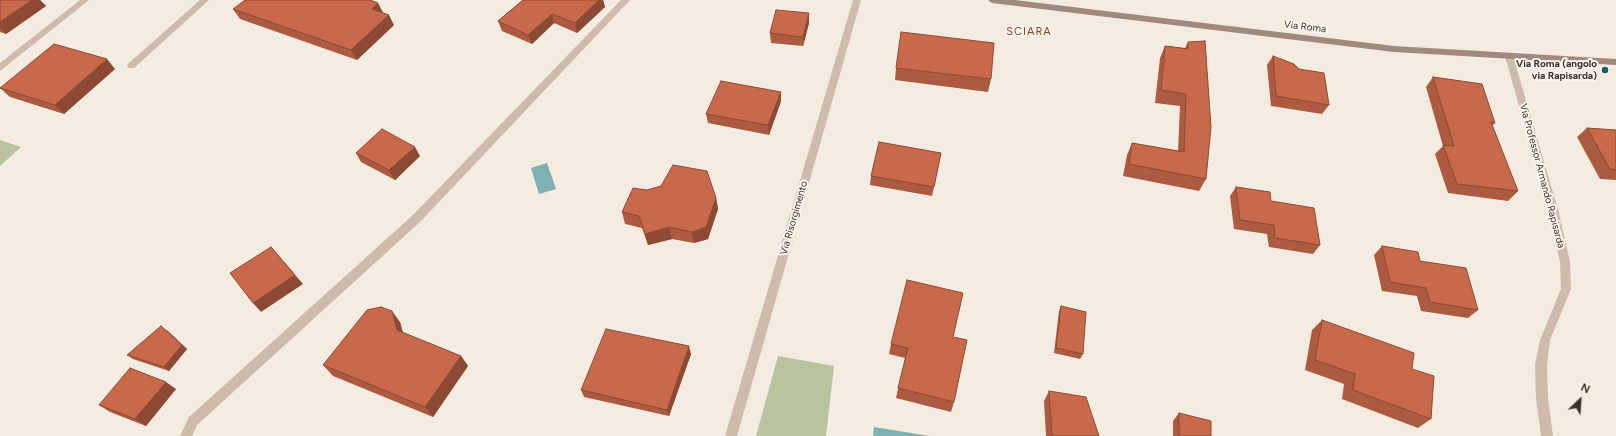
<!DOCTYPE html>
<html>
<head>
<meta charset="utf-8">
<style>
  body { margin:0 }
  #map { position:relative; width:1616px; height:436px; overflow:hidden; background:#f4ebe1; font-family:Figtree,sans-serif }
  canvas { display:block }
  .north { position:absolute; left:1560px; top:380px; width:40px; height:40px; -webkit-text-stroke:3px #fbf5ee; paint-order:stroke; rotate:25deg; font-size:11px; font-weight:700; line-height:16px; text-align:center; color:#3b302b }
  .north::after { content:''; display:block; margin:auto; width:14px; height:18px; background:#3b302b; clip-path:polygon(50% 0,100% 100%,50% 72%,0 100%) }
</style>
</head>
<body>
<div id="map">
<canvas width="1616" height="436"></canvas>
<div class="north">N</div>
</div>
<script>
const ctx = document.querySelector('canvas').getContext('2d');
ctx.lineJoin = 'round';
function paint(path, color) {
  ctx.fillStyle = color;
  ctx.fill(path, 'evenodd');
}
function shape(rows) {
  const path = new Path2D();
  for (const r of rows) {
    path.moveTo(r[0], r[1]);
    for (let i = 2; i < r.length; i += 2) path.lineTo(r[i], r[i + 1]);
  }
  return path;
}
function strokePath(path, color, width, dash) {
  ctx.strokeStyle = color;
  ctx.lineWidth = width;
  ctx.lineCap = dash ? 'butt' : 'round';
  ctx.setLineDash(dash || []);
  ctx.stroke(path);
}
function drawText(font, color, halo, rows, align = 'center') {
  ctx.font = font + ' Figtree,sans-serif';
  ctx.lineWidth = 4;
  ctx.setLineDash([]);
  ctx.textBaseline = 'middle';
  ctx.strokeStyle = halo;
  ctx.fillStyle = color;
  for (const [text, x, y, turn = 0] of rows) {
    ctx.save();
    ctx.translate(x, y);
    ctx.rotate((+turn || 0) * Math.PI / 180);
    ctx.textAlign = isNaN(turn) ? turn : align;
    if (halo) ctx.strokeText(text, 0, 0);
    ctx.fillText(text, 0, 0);
    ctx.restore();
  }
}
paint(shape([
  [0,140,21,147,0,166],
  [778,356,834,366,826,436,756,436]
]), '#b8c4a0');
paint(shape([
  [547,163,556,189,539,194,531,168],
  [874,427,929,436,873,436]
]), '#7fb0b2');
paint(shape([
  [621,0,630,0,421,221,197,425,192,436,180,436,189,417,413,215,621,0]
]), '#cdbbac');
paint(shape([
  [80,0,89,0,0,71,0,63,80,0],
  [200,0,209,0,134,68,128,68,127,66,128,64,200,0],
  [853,0,861,0,737,436,725,436,853,0],
  [1509,53,1513,56,1559,213,1570,262,1571,289,1550,340,1547,365,1548,398,1553,436,1541,436,1536,398,1535,365,1540,340,1561,289,1560,262,1549,213,1505,56,1509,53]
]), '#cdbbac');
paint(shape([
  [988,0,1015,0,1394,46,1616,59,1616,65,1394,52,992,3,988,0]
]), '#a18a7d');
paint(shape([
  [0,0,40,0,46,6,6,34,0,32],
  [523,0,603,0,605,7,577,33,554,23,532,44,502,31,498,21],
  [378,3,383,13,394,25,357,60,240,19,233,9],
  [809,13,809,23,803,46,771,43,770,33],
  [1188,42,1206,179,1199,191,1123,176,1127,155,1132,143,1178,151,1180,106,1155,103,1160,58,1165,46,1185,48],
  [1273,56,1329,105,1322,114,1271,106,1267,65],
  [896,68,991,79,988,92,895,80],
  [115,69,64,114,10,97,0,88],
  [1433,77,1495,123,1492,126,1518,191,1508,201,1448,193,1435,154,1443,146,1426,87],
  [781,92,781,101,769,135,708,123,706,114],
  [1587,128,1616,130,1616,180,1600,179,1577,137],
  [356,153,420,156,395,180,361,162],
  [941,153,932,196,870,185,871,176],
  [1236,187,1271,201,1320,245,1313,254,1269,247,1267,234,1234,229,1230,196],
  [647,190,716,198,718,209,708,239,694,243,672,239,648,245,642,228,625,224,622,212],
  [1382,246,1420,261,1478,310,1468,318,1421,311,1417,296,1382,291,1374,255],
  [1061,306,1083,354,1080,359,1054,353,1059,311],
  [1322,320,1412,369,1431,419,1418,428,1342,399,1344,384,1305,370,1312,330],
  [400,322,403,333,461,356,468,366,433,417,333,376,323,365],
  [167,330,187,349,169,371,133,359,127,355],
  [953,337,954,402,951,412,896,398,905,358,889,354,891,344],
  [691,354,669,416,584,397,581,390],
  [176,389,146,426,110,412,99,405],
  [1049,391,1099,436,1046,436,1044,401],
  [1179,413,1211,436,1173,436,1173,421]
]), '#ac5a40');
paint(shape([
  [32,0,40,0,46,6,6,34,0,28,0,22],
  [599,0,603,0,605,7,577,33,575,23],
  [378,3,383,13,377,19,372,9],
  [809,13,809,23,803,46,803,37],
  [552,14,554,23,532,44,528,35],
  [389,15,394,25,357,60,351,50],
  [107,59,115,69,64,114,55,105],
  [781,92,781,101,769,135,768,125],
  [415,147,420,156,395,180,389,170],
  [716,198,718,209,708,239,694,243,692,232],
  [669,227,672,239,648,245,645,234],
  [271,247,303,284,261,312,253,303],
  [392,311,400,322,405,341,397,330],
  [161,326,187,349,169,371,164,367],
  [689,346,691,354,669,416,667,410],
  [461,356,468,366,433,417,425,407],
  [166,382,176,389,146,426,135,419]
]), '#8c4a34');
const building = shape([
  [0,0,32,0,0,22,0,0],
  [245,0,370,0,378,3,372,9,389,15,351,50,233,9,245,0],
  [523,0,599,0,575,23,552,14,528,35,498,21,523,0],
  [776,10,809,13,803,37,770,33,776,10],
  [901,32,994,43,991,79,896,68,901,32],
  [1205,41,1211,127,1206,179,1129,164,1132,143,1184,152,1186,94,1161,90,1165,46,1188,49,1188,42,1205,41],
  [54,44,107,59,55,105,0,88,54,44],
  [1273,56,1294,64,1299,69,1324,73,1329,105,1276,96,1273,56],
  [1433,77,1482,84,1495,123,1491,122,1518,191,1457,184,1443,145,1454,146,1433,77],
  [721,81,781,92,768,125,706,114,721,81],
  [1587,128,1616,130,1616,170,1610,169,1587,128],
  [382,129,415,147,389,170,356,153,382,129],
  [879,142,941,153,934,187,871,176,879,142],
  [673,165,707,171,716,198,706,227,692,232,669,227,645,234,639,216,622,212,633,188,647,190,661,186,673,165],
  [1236,187,1270,192,1271,201,1314,208,1320,245,1275,238,1274,225,1240,220,1236,187],
  [1382,246,1418,252,1420,261,1466,268,1478,310,1430,302,1426,288,1390,282,1382,246],
  [271,247,295,275,253,303,230,273,271,247],
  [907,280,963,293,953,337,967,340,954,402,898,388,908,348,891,344,907,280],
  [1061,306,1086,312,1083,354,1056,348,1061,306],
  [381,307,392,311,397,330,461,356,425,407,323,365,367,310,381,307],
  [1322,320,1414,353,1412,369,1434,376,1431,419,1353,390,1355,374,1315,360,1322,320],
  [161,326,182,345,164,367,127,355,161,326],
  [606,329,689,346,667,410,581,390,606,329],
  [130,368,166,382,135,419,99,405,130,368],
  [1049,391,1086,397,1099,436,1052,436,1049,391],
  [1179,413,1211,421,1211,436,1179,436,1179,413]
]);
paint(building, '#c8694b');
strokePath(building, '#8c4a34', 1);
for (const [x, y, r, color] of [
  [1605,70,4,"#1f5a5e"]
]) {
  const dot = new Path2D();
  dot.arc(x, y, r, 0, 2 * Math.PI);
  ctx.fillStyle = color;
  ctx.fill(dot);
  strokePath(dot, '#fbf5ee', 1.5);
}
drawText('10px', '#3b302b', '#fbf5ee', [
  ["Via Roma",1305,27,7],
  ["Via Professor Armando Rapisarda",1542,176,75],
  ["Via Risorgimento",794,218,-74]
]);
drawText('bold 10px', '#3b302b', '#fbf5ee', [
  ["Via Roma (angolo",1597,64],
  ["via Rapisarda)",1597,76]
], 'right');
ctx.letterSpacing = '1px';
drawText('11px', '#8c3b22', '#fbf5ee', [
  ["SCIARA",1029,32]
]);
ctx.letterSpacing = '0px';
</script>
</body>
</html>
